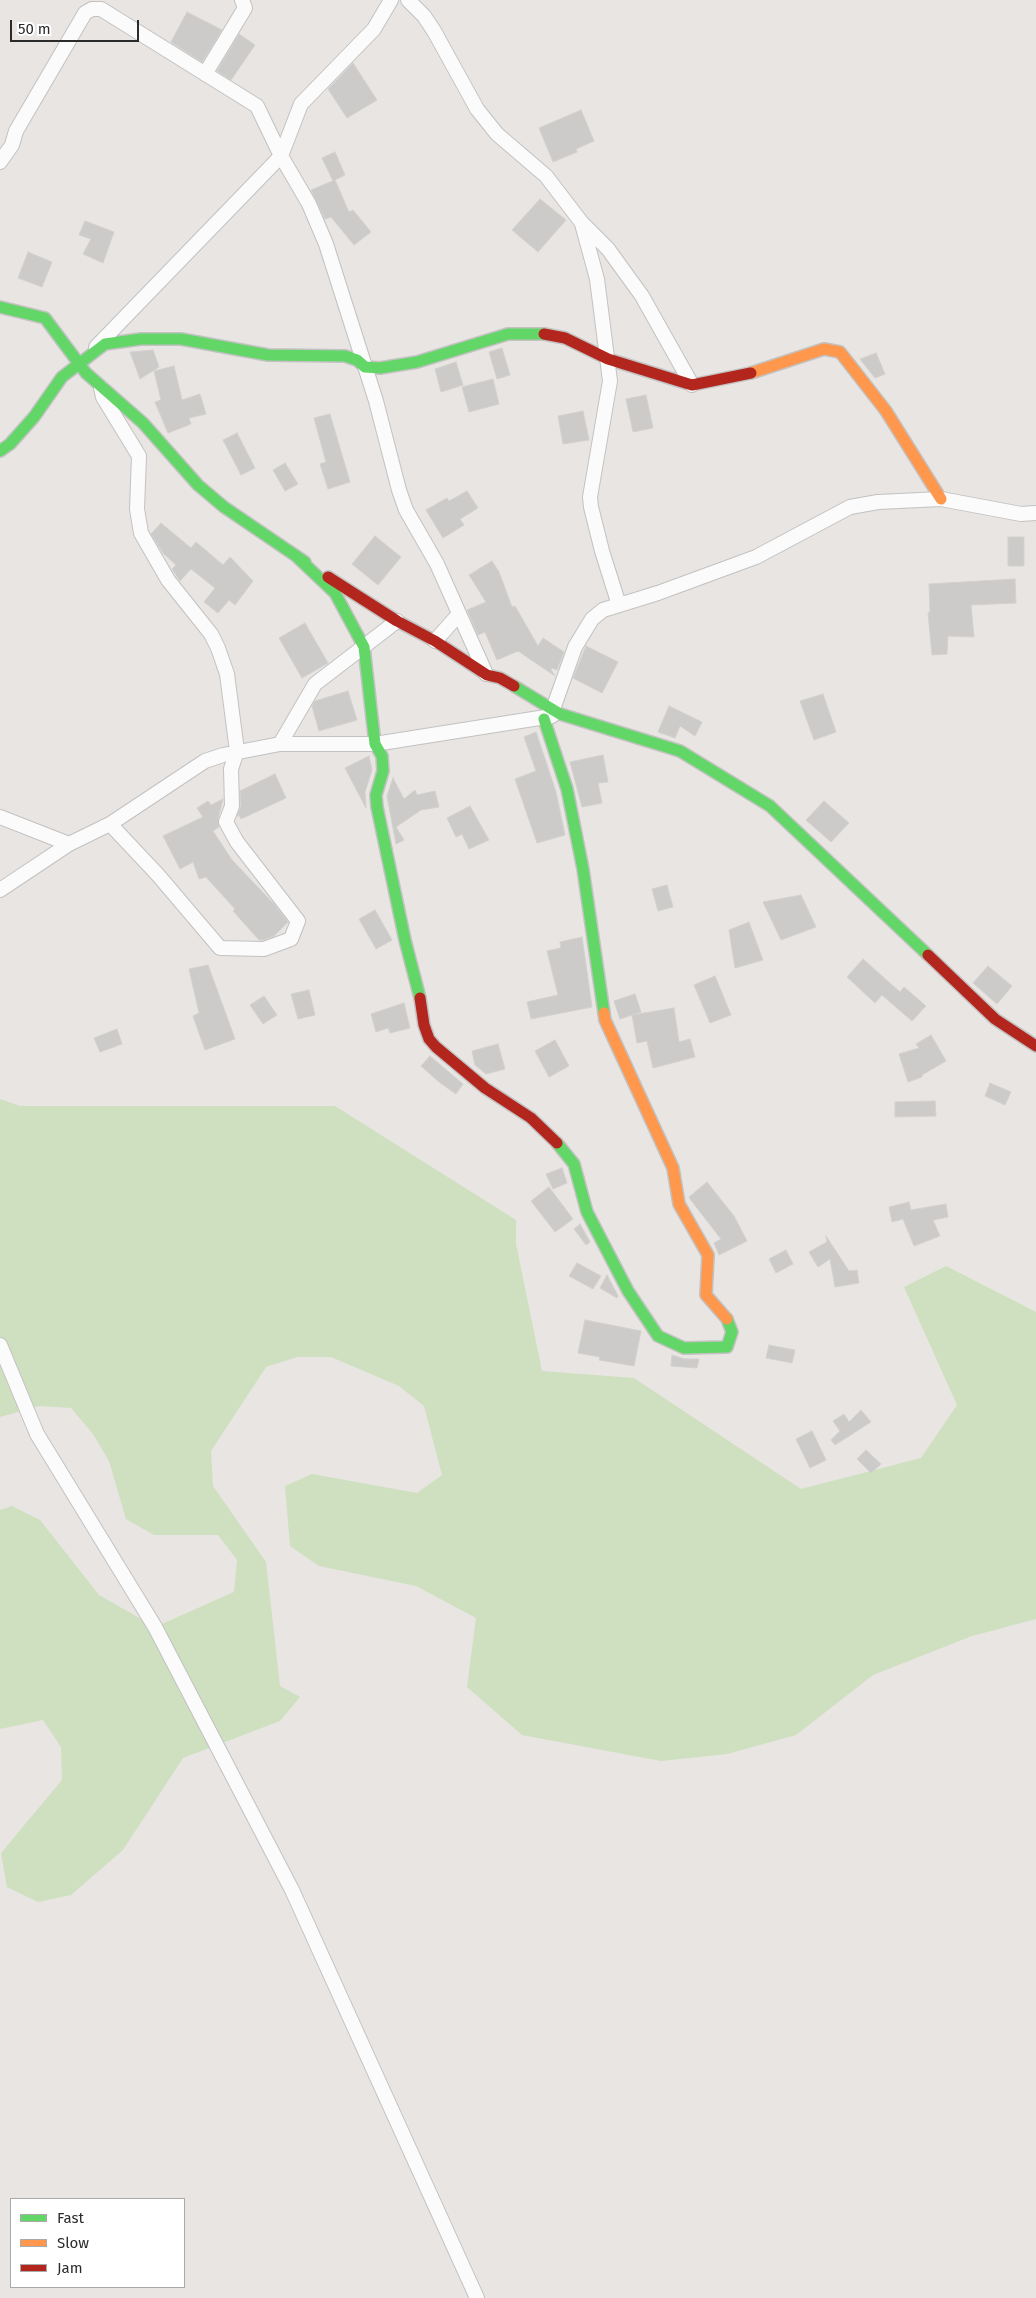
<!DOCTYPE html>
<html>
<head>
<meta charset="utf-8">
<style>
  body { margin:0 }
  #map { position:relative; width:1036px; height:2298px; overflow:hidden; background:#e8e5e2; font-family:"Fira Sans",sans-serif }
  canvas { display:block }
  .legend { position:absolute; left:10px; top:2198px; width:175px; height:90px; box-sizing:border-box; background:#fff; border:1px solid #aaa; margin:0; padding:6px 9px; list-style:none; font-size:15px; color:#2b2b2b }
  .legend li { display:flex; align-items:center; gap:10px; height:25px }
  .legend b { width:25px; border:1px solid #aaa }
  .scale { position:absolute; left:10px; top:20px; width:129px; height:22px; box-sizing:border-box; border:2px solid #2b2b2b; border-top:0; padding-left:6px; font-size:15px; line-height:18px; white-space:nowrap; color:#2b2b2b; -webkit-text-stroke:4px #fff; paint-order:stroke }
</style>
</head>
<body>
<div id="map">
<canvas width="1036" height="2298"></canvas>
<ul class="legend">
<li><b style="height:6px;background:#63d668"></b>Fast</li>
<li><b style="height:6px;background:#ff974d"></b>Slow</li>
<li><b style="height:6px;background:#b3261e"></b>Jam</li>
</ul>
<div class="scale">50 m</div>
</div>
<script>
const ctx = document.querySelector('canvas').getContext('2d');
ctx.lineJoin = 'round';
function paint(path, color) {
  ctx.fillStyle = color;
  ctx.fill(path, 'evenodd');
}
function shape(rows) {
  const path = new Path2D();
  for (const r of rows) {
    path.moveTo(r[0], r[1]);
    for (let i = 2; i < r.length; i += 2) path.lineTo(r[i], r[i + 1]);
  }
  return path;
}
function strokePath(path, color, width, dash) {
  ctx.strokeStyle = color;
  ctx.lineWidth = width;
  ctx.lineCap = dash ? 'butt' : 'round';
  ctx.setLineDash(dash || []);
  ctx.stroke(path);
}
paint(shape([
  [0,1099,20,1106,335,1106,516,1220,516,1244,542,1371,634,1378,801,1489,921,1458,957,1405,904,1287,946,1266,1036,1312,1036,1619,972,1636,873,1675,796,1735,727,1754,661,1761,522,1735,467,1687,476,1618,416,1586,319,1566,290,1546,285,1486,312,1474,417,1493,442,1475,424,1406,399,1386,331,1357,297,1357,266,1367,211,1451,213,1486,266,1562,280,1686,300,1697,280,1721,183,1758,123,1850,71,1895,38,1902,7,1887,1,1853,62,1780,61,1747,43,1720,0,1729,0,1510,12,1506,40,1520,99,1595,155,1627,234,1592,237,1560,218,1535,154,1535,126,1519,109,1461,93,1434,71,1408,39,1406,0,1417]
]), '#cee0bf');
const building = shape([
  [187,12,222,30,202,62,171,42,187,12],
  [239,34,255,45,231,80,217,71,239,34],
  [353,63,377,100,347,118,328,89,353,63],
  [581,110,594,141,576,149,577,152,553,162,539,128,581,110],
  [335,152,345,175,333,181,322,158,335,152],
  [335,180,349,212,353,210,371,232,354,245,331,217,325,219,311,190,335,180],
  [540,199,566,220,538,252,512,230,540,199],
  [85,221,114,232,103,263,83,254,91,239,79,235,85,221],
  [28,252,52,262,42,287,18,278,28,252],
  [502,348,510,375,497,379,489,352,502,348],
  [153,350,159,367,140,379,130,352,153,350],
  [876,353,885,374,875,378,860,359,876,353],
  [456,362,463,385,441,392,435,369,456,362],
  [174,366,182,400,200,394,206,414,189,418,191,424,168,433,155,402,161,400,154,371,174,366],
  [493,379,499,404,469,412,462,387,493,379],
  [646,395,653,428,633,432,626,399,646,395],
  [583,411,589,440,563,444,558,416,583,411],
  [330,414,350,482,328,489,320,464,326,462,314,418,330,414],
  [237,433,255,468,241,475,223,440,237,433],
  [285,463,298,484,285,491,273,470,285,463],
  [467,491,478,508,460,519,464,525,443,538,426,510,447,498,449,501,467,491],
  [161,523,191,548,196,542,223,565,230,557,253,581,235,605,229,600,218,613,204,602,215,588,191,569,180,581,172,569,176,565,163,553,151,534,161,523],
  [375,536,401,557,378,585,352,564,375,536],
  [1008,537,1024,537,1024,566,1008,566,1008,537],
  [492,561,499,572,512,607,515,606,538,646,543,638,564,652,557,670,552,668,551,670,555,676,518,651,497,660,485,632,478,635,467,610,486,602,469,575,492,561],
  [1015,579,1016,603,971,605,974,637,948,636,947,654,932,655,928,613,930,612,929,584,1015,579],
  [305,623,328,663,302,678,279,638,305,623],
  [586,646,618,662,602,693,573,678,586,646],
  [348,691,357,720,319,731,312,706,315,701,348,691],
  [823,694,836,732,814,740,800,701,823,694],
  [669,706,702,722,695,736,680,726,675,738,658,732,669,706],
  [536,732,556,792,565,835,537,843,515,779,536,771,524,737,536,732],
  [603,755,608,782,598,783,602,803,582,807,570,762,603,755],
  [369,756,372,770,365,792,366,808,345,768,369,756],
  [275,774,286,798,241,819,239,815,237,816,241,806,240,791,275,774],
  [393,778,404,799,415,790,417,795,435,791,439,807,421,810,396,827,404,840,396,844,387,796,393,778],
  [223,799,218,819,219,827,213,831,232,860,274,904,288,922,274,936,263,940,259,940,233,911,235,909,206,877,199,879,193,862,180,869,163,836,203,817,197,808,208,801,211,805,223,799],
  [824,801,849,823,831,842,806,820,824,801],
  [470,806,489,840,469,849,462,834,456,837,447,818,470,806],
  [667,885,673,907,658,911,652,889,667,885],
  [801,895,816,927,781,940,763,902,801,895],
  [375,910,392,940,376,949,359,919,375,910],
  [749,922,763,960,735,968,729,930,749,922],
  [582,937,592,1007,531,1019,527,1002,558,995,547,951,561,948,560,942,582,937],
  [863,959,900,992,904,987,926,1006,912,1021,882,995,875,1003,847,977,863,959],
  [208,965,235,1039,205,1050,193,1016,199,1013,189,969,208,965],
  [988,966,1012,986,997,1004,973,983,988,966],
  [715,976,731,1015,710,1023,694,985,715,976],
  [309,990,315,1015,298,1019,291,994,309,990],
  [635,994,641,1012,620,1019,614,1001,635,994],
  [264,996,277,1015,263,1024,250,1005,264,996],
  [404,1003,410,1028,390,1033,388,1028,376,1032,371,1014,404,1003],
  [674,1008,679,1042,690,1039,695,1057,653,1068,647,1041,637,1043,632,1015,674,1008],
  [117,1029,122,1044,100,1052,94,1038,117,1029],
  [931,1035,946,1061,922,1075,922,1077,908,1082,899,1054,919,1048,916,1044,931,1035],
  [555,1040,569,1066,549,1077,535,1051,555,1040],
  [498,1044,505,1069,486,1074,475,1065,472,1051,498,1044],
  [430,1056,463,1084,456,1094,439,1082,421,1066,430,1056],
  [990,1083,1011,1092,1005,1105,985,1096,990,1083],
  [935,1101,936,1116,895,1117,895,1102,935,1101],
  [562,1168,567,1183,553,1189,546,1174,562,1168],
  [707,1182,734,1216,747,1241,719,1255,714,1243,721,1239,690,1199,689,1197,707,1182],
  [549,1187,573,1219,555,1232,531,1201,549,1187],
  [909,1202,911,1210,946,1204,948,1217,933,1220,940,1236,914,1246,903,1219,892,1222,889,1207,909,1202],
  [580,1224,590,1242,586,1245,574,1229,580,1224],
  [826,1236,849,1271,857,1270,859,1283,835,1287,830,1259,818,1267,809,1252,827,1242,826,1236],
  [786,1250,793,1264,776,1273,769,1259,786,1250],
  [577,1263,601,1276,593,1289,569,1276,577,1263],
  [607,1275,618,1296,617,1298,600,1288,607,1275],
  [585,1320,641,1331,634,1366,599,1360,600,1357,578,1353,585,1320],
  [769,1345,795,1350,792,1363,766,1358,769,1345],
  [672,1355,684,1359,699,1359,697,1368,671,1366,672,1355],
  [861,1410,871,1422,835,1445,831,1440,840,1431,833,1421,844,1414,849,1422,861,1410],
  [812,1431,826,1460,810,1468,796,1439,812,1431],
  [866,1450,881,1464,871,1473,857,1459,866,1450]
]);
paint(building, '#cdcbc9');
strokePath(building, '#d3d1ce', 1);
const street = shape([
  [408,0,424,16,434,31,477,109,497,134,546,176,582,223,608,249,642,296,692,385],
  [205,74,245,8,242,0],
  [0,162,12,145,16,131,85,13,92,9,101,9,257,106,281,156,309,204,326,244,376,401,399,490,406,510,437,564,486,674],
  [582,224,597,279,610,381,590,497,591,507,602,551,619,605],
  [96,347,281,156,301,104,374,29,391,0],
  [101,388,103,397,139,456,137,509,141,533,168,580,211,634,218,648,227,674,237,751,231,769,232,806,226,822,237,842,298,921,291,939,264,949,220,948,158,875,110,824],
  [435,641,459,614],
  [553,709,575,647,592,619,603,610,658,593,756,557,850,507,878,502,941,499,1021,514,1036,513],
  [280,744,315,684,397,621],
  [0,817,69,844],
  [0,890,69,844,110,824,205,761,223,755,280,744,375,744,552,716],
  [0,1345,37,1434,155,1627,292,1890,477,2298]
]);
const fast = shape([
  [0,307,45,318,86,373,143,423,198,485,224,507,305,562],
  [0,451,10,444,34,417,62,377,105,344,141,339,181,339,268,355,345,356,357,360,365,367,380,368,417,362,508,334,544,334],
  [295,555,335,593,364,647,375,744,382,756,383,771,376,795,377,807,405,940,420,998],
  [514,686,560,714,680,751,770,806,928,955],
  [544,719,567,789,583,869,604,1013],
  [557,1143,574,1164,587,1212,628,1291,658,1336,684,1348,727,1347,732,1332,727,1319]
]);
const slow = shape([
  [751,373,824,349,840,352,886,411,941,499],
  [604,1013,605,1020,673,1168,679,1204,708,1255,706,1295,727,1319]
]);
const jam = shape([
  [544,334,565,338,608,359,692,385,751,373],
  [328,577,397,621,435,641,487,675,500,678,514,686],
  [928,955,995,1019,1036,1046],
  [420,998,424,1025,429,1039,436,1047,485,1088,531,1118,557,1143]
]);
strokePath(street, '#c2c2c2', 16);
strokePath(fast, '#c2c2c2', 14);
strokePath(slow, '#c2c2c2', 14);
strokePath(jam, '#c2c2c2', 14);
strokePath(street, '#fcfbfb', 14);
strokePath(fast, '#63d668', 11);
strokePath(slow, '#ff974d', 11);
strokePath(jam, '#b3261e', 11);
</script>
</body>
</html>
